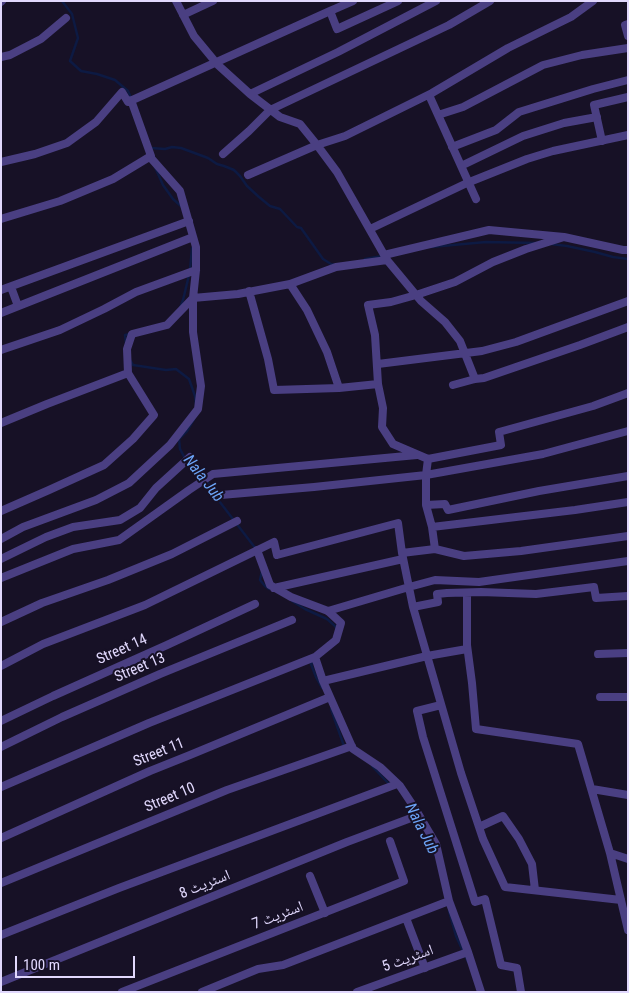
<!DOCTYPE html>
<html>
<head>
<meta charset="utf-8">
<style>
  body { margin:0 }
  #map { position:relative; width:629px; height:993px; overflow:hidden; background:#171126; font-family:"Roboto Condensed",sans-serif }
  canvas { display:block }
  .frame { position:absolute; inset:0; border:2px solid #e1d8fd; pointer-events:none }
  .scale { position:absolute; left:15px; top:956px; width:120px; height:22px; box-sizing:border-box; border:2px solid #e1d8fd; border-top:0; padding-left:6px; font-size:15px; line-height:18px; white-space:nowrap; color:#e1d8fd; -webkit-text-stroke:4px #171126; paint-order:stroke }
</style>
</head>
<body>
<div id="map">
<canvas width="629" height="993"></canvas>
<div class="frame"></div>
<div class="scale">100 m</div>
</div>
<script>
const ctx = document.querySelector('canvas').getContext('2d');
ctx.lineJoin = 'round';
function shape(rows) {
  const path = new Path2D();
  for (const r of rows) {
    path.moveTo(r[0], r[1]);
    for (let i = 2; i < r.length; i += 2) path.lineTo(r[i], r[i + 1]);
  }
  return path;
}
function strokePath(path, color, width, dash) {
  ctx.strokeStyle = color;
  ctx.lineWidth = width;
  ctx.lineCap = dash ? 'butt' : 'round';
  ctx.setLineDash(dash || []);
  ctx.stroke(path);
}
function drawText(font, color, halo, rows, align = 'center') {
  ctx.font = font + ' "Roboto Condensed","Noto Naskh Arabic",sans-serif';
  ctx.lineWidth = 4;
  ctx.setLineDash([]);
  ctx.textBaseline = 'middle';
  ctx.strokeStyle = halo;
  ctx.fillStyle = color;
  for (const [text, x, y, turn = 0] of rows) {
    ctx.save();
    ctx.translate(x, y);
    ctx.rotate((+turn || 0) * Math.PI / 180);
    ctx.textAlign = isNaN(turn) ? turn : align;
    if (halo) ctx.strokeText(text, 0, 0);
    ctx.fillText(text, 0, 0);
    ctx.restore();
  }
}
strokePath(shape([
  [62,1,72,14,78,38,70,61,81,71,97,74,115,80,128,91,131,98],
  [151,148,165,149,172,147,181,148,208,158,217,164,224,166,234,170,240,176,247,186,259,197,270,206,280,209,297,227,301,228,323,259,331,264,336,265],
  [155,167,163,185,173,199,182,207],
  [551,244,567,246,595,252,613,257,628,259],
  [431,247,486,242,536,243],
  [365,259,382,256],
  [190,270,192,248],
  [180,308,183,300,189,275],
  [126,343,125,335,130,334],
  [130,360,133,365,166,370,176,369,189,379,195,396,196,404],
  [194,419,187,431,179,439,180,449,188,464,209,484,216,497,256,549],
  [262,571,260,580,265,586,269,589],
  [292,601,305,609,327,619,335,626,337,630],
  [314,662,311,664,316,677,322,688],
  [331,709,344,746],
  [372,766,390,785],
  [428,837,435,855],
  [449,911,456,936,468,962]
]), '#0d1a43', 2.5);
strokePath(shape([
  [176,1,194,36,218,65,250,94,280,117,300,124,317,145,337,172,387,260,421,301,445,322,460,341,475,379],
  [353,1,330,11,337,29,398,1],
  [1,2,2,1],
  [183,15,213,1],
  [628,24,625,25,628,36],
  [1,57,10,55,41,39,66,18],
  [250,94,338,52,436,1],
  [429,95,476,199],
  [438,115,463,107,543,65,582,55,628,48],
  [602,141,594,105,628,97],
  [452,147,496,130,519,112,593,89,628,80],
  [223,154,249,131,270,110,449,25,490,1],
  [1,162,35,154,67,143,96,122,122,92,128,102,330,11],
  [461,166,523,136,564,123,597,117],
  [248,175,317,145,345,136,432,93,508,48,571,17,593,1],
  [1,219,60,201,113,179,151,156,131,100],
  [370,229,467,183,527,159,553,151,628,135],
  [564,237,526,249,493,262,455,282,416,295,391,302,368,305,375,335,378,384,383,408,382,427,393,444,428,459,426,475,426,505,432,527,435,549,464,556,521,551,628,536],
  [384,255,489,230,564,237,623,250,628,250],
  [290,284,336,267,387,260],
  [11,287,18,306],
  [1,290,189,221],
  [249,291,268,359,274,390,339,388],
  [1,313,193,237],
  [1,350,60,330,104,309,136,292,196,270],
  [378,364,482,351,516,342,628,301],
  [453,385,475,379,484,378,580,345,628,327],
  [1,423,47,404,128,373,127,349,132,334,167,325,193,298,196,270,196,247,180,191,150,157],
  [428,459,501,445,499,432,593,406,628,393],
  [221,495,314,487,426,475,543,454,628,431],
  [426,505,445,504,448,510,539,491,628,476],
  [1,511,49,490,104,465,133,439,154,415,128,373],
  [432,527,575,510,628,502],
  [1,539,23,527,96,500,129,483,170,445,198,409,201,386,193,332,193,298,238,294,290,284,307,310,327,352,339,388,378,384],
  [257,550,270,585,291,597,328,611,341,623,336,640,315,657,323,681,353,749,380,767,400,786,416,810,436,844,449,901,468,952,481,992],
  [402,553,435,549],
  [1,559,46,537,73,527,120,520,140,508,156,488,190,457],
  [1,578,73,549,119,540,189,490,213,474,417,455],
  [274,588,403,559],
  [467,593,467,645,472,683,476,729,578,744,610,853,628,930],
  [413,607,438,602,437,594,447,593,481,592,536,594,594,587,596,598,628,596],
  [328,611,409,587,435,580,479,582,628,561],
  [1,622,42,603,108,580,172,554,237,521],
  [598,654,628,653],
  [1,666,43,644,145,605,274,542,277,555,398,523,402,553,413,607,461,773,483,839,505,887,621,900],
  [323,681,427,656,467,649],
  [600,697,628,697],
  [441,705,417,711,423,737,475,902,485,899,501,965,517,968,521,992],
  [1,721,53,696,167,645,255,604],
  [1,747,62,717,160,674,292,620],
  [1,787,149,723,315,657],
  [592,789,628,795],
  [479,827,503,816,519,839,532,864,535,890],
  [1,838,150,771,190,755,330,697],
  [610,853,628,859],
  [310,876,325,913],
  [1,883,227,790,352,746],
  [406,918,425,968],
  [1,935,119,888,397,784],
  [1,982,347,842,419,815],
  [122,992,359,899,404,881,390,841],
  [202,992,258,969,283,965,449,901],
  [357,992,468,952]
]), '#4a3f82', 8);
drawText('15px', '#e1d8fd', '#171126', [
  ["Street 14",122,650,-24],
  ["Street 13",140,668,-23],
  ["Street 11",159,753,-22],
  ["Street 10",170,798,-23],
  ["اسٹریٹ 8",205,885,-22],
  ["اسٹریٹ 7",278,916,-21],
  ["اسٹریٹ 5",408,959,-20]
]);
drawText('italic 16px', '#6ca4f7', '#171126', [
  ["Nala Jub",203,479,52],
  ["Nala Jub",421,829,63]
]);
</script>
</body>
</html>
